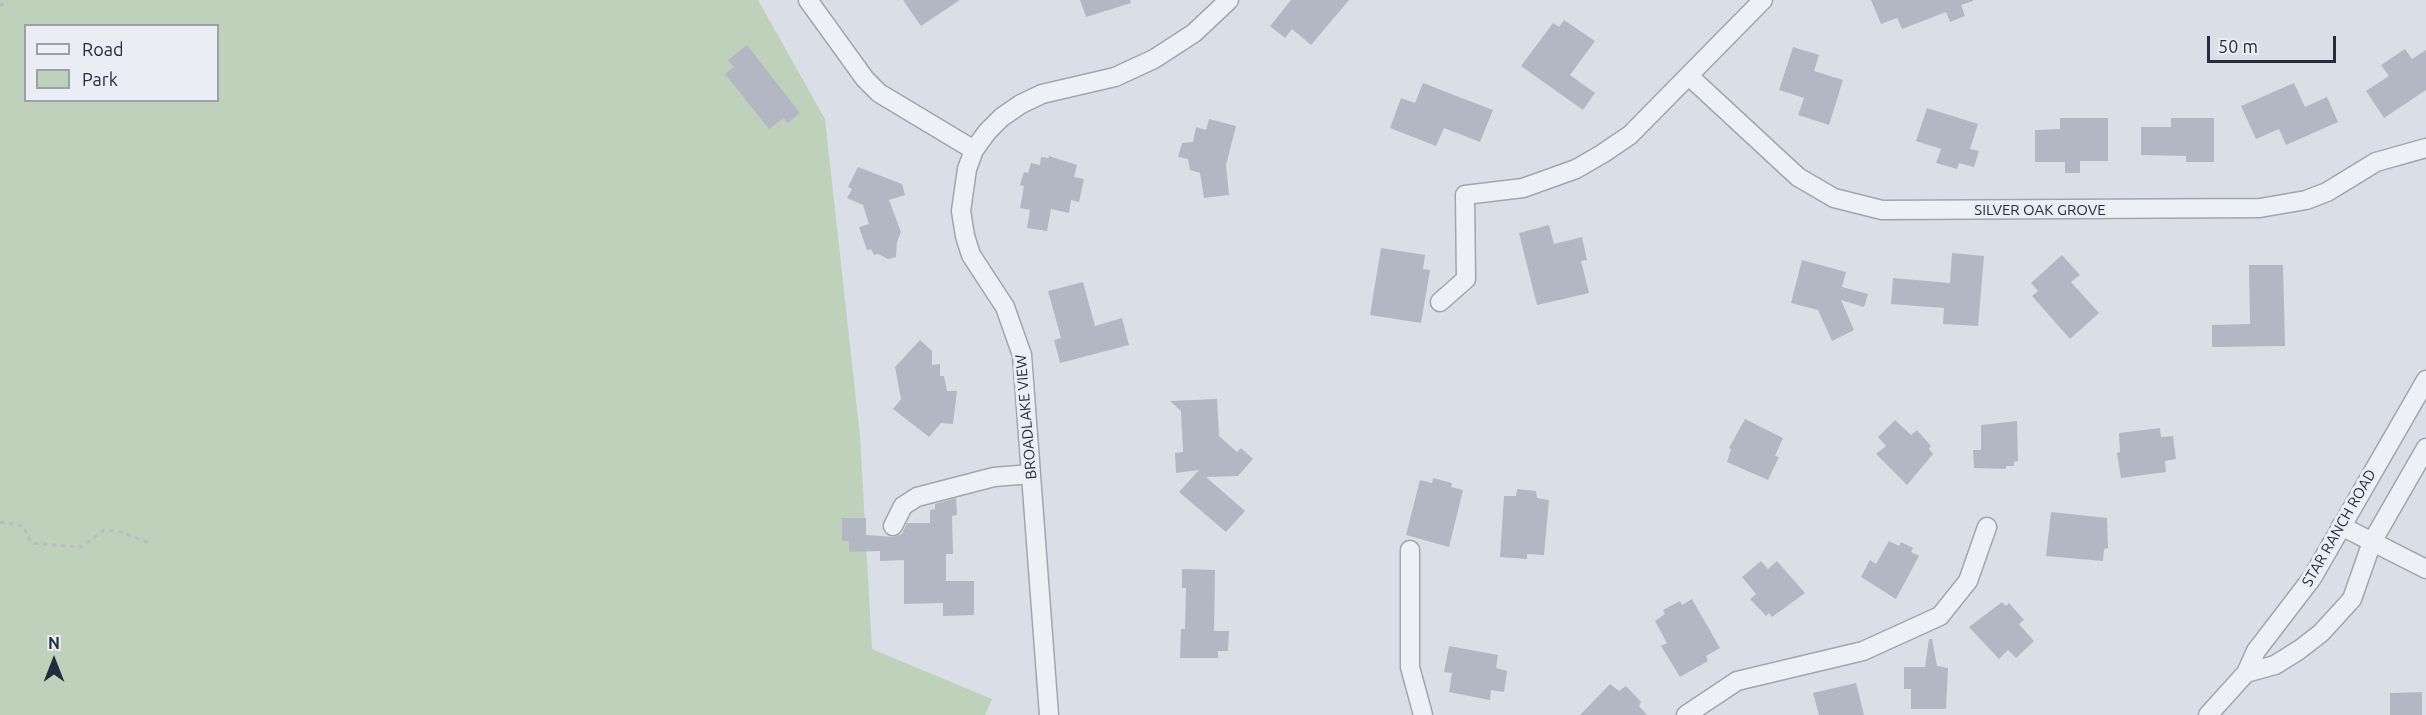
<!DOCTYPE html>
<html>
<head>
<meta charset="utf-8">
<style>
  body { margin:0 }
  #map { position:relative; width:2426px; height:715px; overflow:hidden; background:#dadfe7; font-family:Ubuntu,sans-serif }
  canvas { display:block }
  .legend { position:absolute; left:24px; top:24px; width:195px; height:78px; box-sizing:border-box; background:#eaeef4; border:2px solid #9aa1ab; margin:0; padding:8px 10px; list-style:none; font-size:18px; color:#232d3e }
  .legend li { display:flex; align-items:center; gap:12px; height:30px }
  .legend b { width:30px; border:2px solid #9aa1ab }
  .north { position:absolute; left:24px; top:631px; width:60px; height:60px; -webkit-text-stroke:4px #eaeef4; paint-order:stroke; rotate:0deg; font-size:16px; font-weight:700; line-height:24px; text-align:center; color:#232d3e }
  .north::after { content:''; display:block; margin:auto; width:21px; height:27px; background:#232d3e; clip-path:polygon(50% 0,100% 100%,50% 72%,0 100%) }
  .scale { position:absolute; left:2207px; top:36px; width:129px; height:27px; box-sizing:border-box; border:3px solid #232d3e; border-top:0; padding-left:8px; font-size:18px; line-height:21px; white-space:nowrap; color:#232d3e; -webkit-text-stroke:4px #eaeef4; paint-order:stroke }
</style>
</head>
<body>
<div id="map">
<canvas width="2426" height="715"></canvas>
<ul class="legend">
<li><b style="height:8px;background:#edf0f5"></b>Road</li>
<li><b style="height:16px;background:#c0d1bb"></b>Park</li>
</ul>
<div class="north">N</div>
<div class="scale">50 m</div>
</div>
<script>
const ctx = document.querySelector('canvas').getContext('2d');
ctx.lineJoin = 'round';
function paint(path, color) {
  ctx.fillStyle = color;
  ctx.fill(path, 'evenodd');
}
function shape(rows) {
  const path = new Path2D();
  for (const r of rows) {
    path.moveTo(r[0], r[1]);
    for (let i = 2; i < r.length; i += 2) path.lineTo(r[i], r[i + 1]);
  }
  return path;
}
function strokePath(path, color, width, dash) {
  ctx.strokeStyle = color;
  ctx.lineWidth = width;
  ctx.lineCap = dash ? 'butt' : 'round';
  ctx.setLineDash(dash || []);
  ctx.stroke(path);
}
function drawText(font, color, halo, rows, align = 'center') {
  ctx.font = font + ' Ubuntu,sans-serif';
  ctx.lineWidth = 6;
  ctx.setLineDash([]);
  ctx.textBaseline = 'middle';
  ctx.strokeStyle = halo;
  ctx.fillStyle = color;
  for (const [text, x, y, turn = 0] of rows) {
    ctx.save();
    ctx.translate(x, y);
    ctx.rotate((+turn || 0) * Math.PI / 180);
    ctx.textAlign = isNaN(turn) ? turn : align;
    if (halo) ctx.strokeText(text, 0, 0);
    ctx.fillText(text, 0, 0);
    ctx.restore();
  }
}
paint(shape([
  [0,0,758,0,825,119,860,436,872,649,992,699,985,715,0,715],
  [26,26,218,26,218,100,26,100]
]), '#c0d1bb');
paint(shape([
  [903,0,960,0,921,26],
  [1080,0,1130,0,1131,3,1086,17],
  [1291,0,1349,0,1311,45,1292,29,1285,38,1270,26],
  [1871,0,1973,0,1973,1,1961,5,1965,16,1950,22,1946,12,1902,29,1897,18,1881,24],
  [1564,20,1595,41,1570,75,1595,93,1583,110,1521,66,1553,23,1559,27],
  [747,45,800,113,788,123,784,118,769,129,725,74,734,67,728,60],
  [1793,47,1819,55,1814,71,1843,80,1829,125,1798,115,1804,98,1779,90],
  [2405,49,2412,59,2426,50,2426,90,2384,118,2366,91,2389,76,2381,65],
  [1423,83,1493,110,1480,142,1444,128,1436,146,1390,128,1401,98,1415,103],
  [2294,83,2305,107,2327,97,2338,122,2286,145,2279,129,2256,139,2241,106],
  [1927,108,1978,124,1970,149,1979,151,1974,167,1959,163,1957,169,1936,163,1941,149,1916,141],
  [2060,118,2108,118,2108,161,2080,161,2080,173,2065,173,2065,162,2035,162,2035,130,2060,129],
  [2171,118,2214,118,2214,162,2186,162,2186,156,2141,155,2141,127,2171,127],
  [1209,119,1236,126,1226,165,1229,195,1204,198,1200,173,1190,170,1188,159,1178,157,1182,143,1193,142,1196,127,1206,130],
  [1049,156,1077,165,1074,177,1084,179,1079,202,1071,200,1069,213,1051,209,1047,231,1027,228,1030,210,1020,208,1024,186,1020,185,1024,172,1028,173,1031,163,1040,165,1041,157,1049,158],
  [858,167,902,184,905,195,889,200,901,232,897,242,896,257,888,259,878,254,874,255,871,249,867,250,859,227,869,224,863,205,847,198,852,189,848,187],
  [1549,225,1554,244,1582,237,1587,260,1581,261,1589,293,1537,305,1519,233],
  [1381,248,1425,255,1423,269,1430,270,1421,323,1370,315],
  [1952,253,1984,256,1978,326,1943,324,1944,308,1891,304,1893,278,1950,283],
  [2062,255,2080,275,2071,282,2099,313,2070,339,2032,296,2038,291,2031,283],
  [1802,260,1846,272,1842,287,1868,294,1864,307,1841,300,1854,330,1832,341,1818,310,1791,303],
  [2249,265,2283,265,2285,346,2212,347,2212,325,2250,324],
  [1083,282,1095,326,1122,318,1129,345,1060,363,1054,340,1061,338,1048,291],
  [920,340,932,351,932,365,940,364,940,376,944,376,947,391,957,391,953,424,941,423,929,437,893,409,901,399,895,367],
  [1217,399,1219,436,1237,452,1241,448,1253,459,1238,476,1206,477,1245,511,1226,532,1179,492,1199,470,1176,473,1175,453,1183,452,1181,411,1170,401],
  [1745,419,1783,438,1775,456,1779,457,1768,480,1727,462,1731,449,1729,448],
  [1895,420,1911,435,1917,430,1931,446,1929,449,1933,454,1907,485,1876,454,1886,446,1878,437],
  [2017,421,2018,461,2014,462,2014,466,2006,466,2006,469,1974,468,1973,450,1981,450,1981,425],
  [2160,428,2161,437,2173,436,2176,459,2165,461,2166,472,2121,478,2117,453,2120,452,2119,433],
  [1433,478,1452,483,1451,487,1463,490,1449,547,1406,535,1420,480,1432,483],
  [1517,489,1536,491,1537,498,1549,500,1544,555,1527,554,1527,559,1500,557,1504,496,1516,496],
  [956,498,957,515,952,516,953,554,946,554,946,581,974,581,974,615,943,616,943,603,904,604,904,560,880,561,880,551,849,552,849,541,842,541,842,518,866,518,866,535,894,537,902,534,907,523,930,523,930,510,935,509,935,504],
  [2051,512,2107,518,2108,548,2104,549,2103,561,2046,556],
  [1889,541,1899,546,1901,542,1913,548,1911,552,1919,556,1896,599,1861,577,1870,560,1876,564],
  [1761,561,1768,569,1777,561,1805,593,1772,617,1769,613,1766,616,1750,599,1756,594,1742,577],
  [1182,569,1215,570,1214,631,1229,631,1228,651,1218,651,1218,658,1180,658,1181,629,1185,629,1186,588,1182,588],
  [1692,599,1720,648,1706,656,1708,661,1680,677,1661,646,1667,643,1655,621,1665,614,1663,610,1680,601,1682,605],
  [2002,602,2006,606,2009,603,2024,620,2019,624,2034,641,2016,658,2008,650,1999,659,1969,627],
  [1929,639,1932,639,1937,666,1948,668,1946,709,1911,709,1911,689,1904,689,1904,667,1925,667],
  [1449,646,1498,655,1496,668,1507,671,1504,692,1491,690,1490,700,1449,692,1452,673,1444,672],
  [1856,683,1864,715,1819,715,1813,693],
  [1610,684,1619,691,1626,686,1641,702,1639,706,1647,715,1580,715],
  [2422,692,2422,715,2390,715,2390,693]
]), '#b1b8c4');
const minor = shape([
  [808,0,865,79,879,93,974,150],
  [1689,76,1798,177,1834,198,1882,210,2260,208,2306,200,2327,192,2376,162,2426,148],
  [1440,302,1466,279,1465,195,1523,188,1576,169,1602,154,1630,135,1763,0],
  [893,526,903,506,917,497,994,477,1031,474],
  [2341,526,2426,569],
  [1410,550,1410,667,1423,715],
  [2246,673,2275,665,2299,650,2321,633,2352,599,2372,542,2426,448],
  [1049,715,1022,355,1005,307,971,255,965,236,961,211,967,169,974,150,987,132,1002,117,1021,104,1042,94,1115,77,1154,59,1194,33,1229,0],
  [1686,715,1737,681,1863,651,1940,616,1968,581,1987,527],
  [2208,715,2246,673,2256,651,2312,578,2426,380]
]);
strokePath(minor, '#9fa6b1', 21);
strokePath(shape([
  [0,6,8,0],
  [0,522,23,526,31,543,81,547,104,530,121,532,152,544]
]), '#b8bdc5', 3, [4.5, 4.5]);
strokePath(minor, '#edf0f5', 18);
drawText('15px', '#232d3e', '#eaeef4', [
  ["SILVER OAK GROVE",2040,210],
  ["BROADLAKE VIEW",1026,417,-95],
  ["STAR RANCH ROAD",2339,528,-60]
]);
</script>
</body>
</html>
